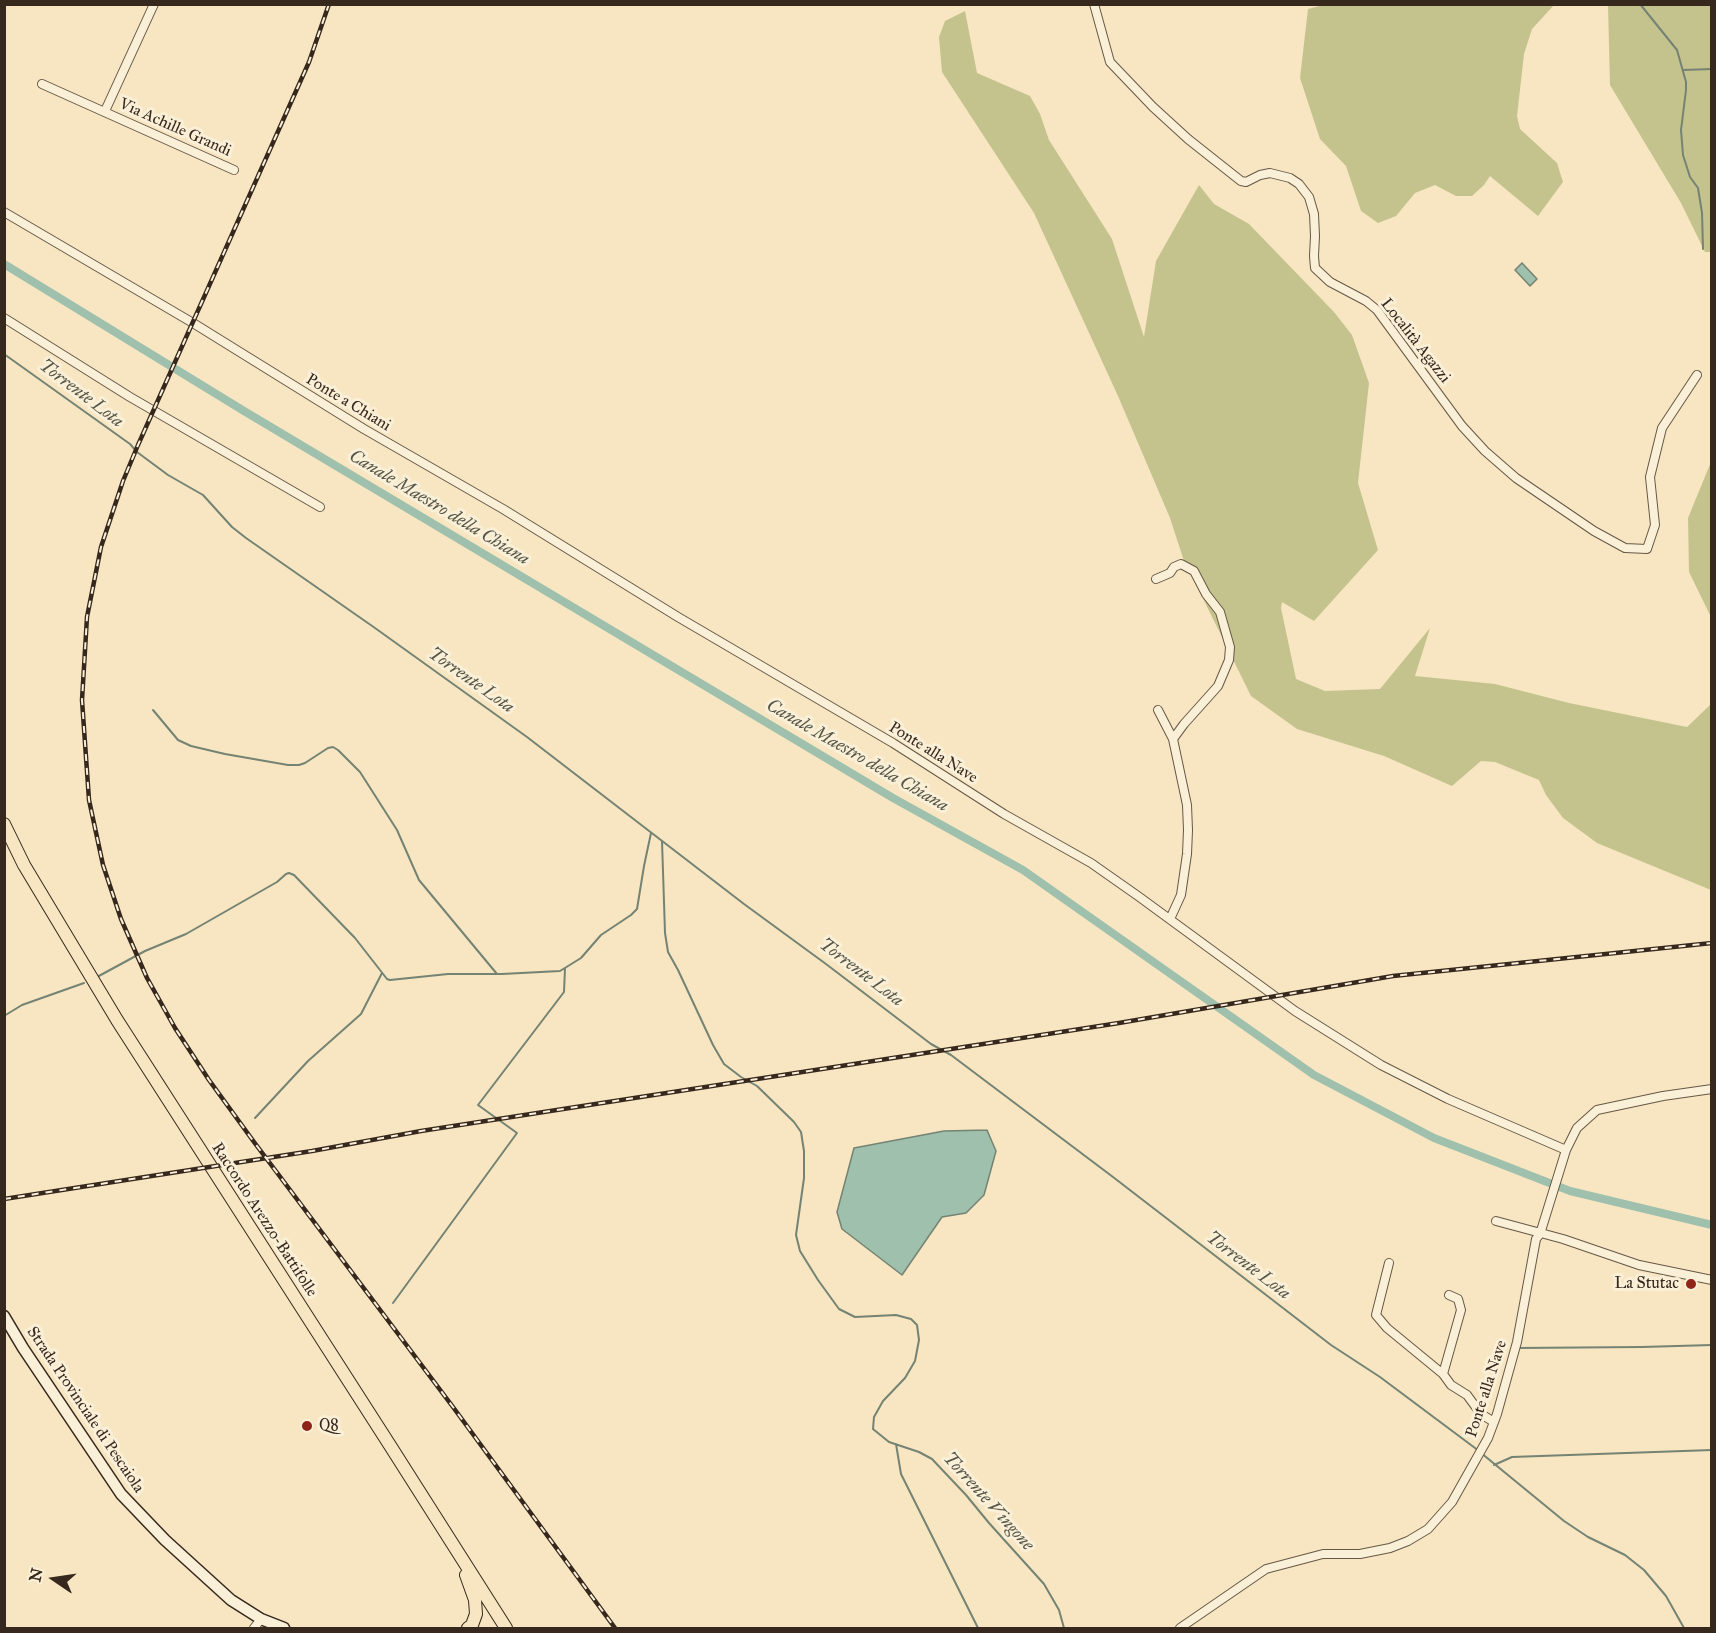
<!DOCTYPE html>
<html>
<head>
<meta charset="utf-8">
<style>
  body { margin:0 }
  #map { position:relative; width:1716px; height:1633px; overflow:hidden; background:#f7e6c1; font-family:"IM FELL Great Primer",serif }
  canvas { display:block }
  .frame { position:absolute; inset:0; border:6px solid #36281d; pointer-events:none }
  .north { position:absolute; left:24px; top:1549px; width:60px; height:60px; -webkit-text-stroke:4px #faefd7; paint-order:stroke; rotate:283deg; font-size:16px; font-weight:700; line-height:24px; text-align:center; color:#36281d }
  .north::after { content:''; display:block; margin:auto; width:21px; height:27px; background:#36281d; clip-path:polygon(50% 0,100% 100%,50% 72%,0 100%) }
</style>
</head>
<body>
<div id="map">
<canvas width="1716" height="1633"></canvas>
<div class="frame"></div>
<div class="north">N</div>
</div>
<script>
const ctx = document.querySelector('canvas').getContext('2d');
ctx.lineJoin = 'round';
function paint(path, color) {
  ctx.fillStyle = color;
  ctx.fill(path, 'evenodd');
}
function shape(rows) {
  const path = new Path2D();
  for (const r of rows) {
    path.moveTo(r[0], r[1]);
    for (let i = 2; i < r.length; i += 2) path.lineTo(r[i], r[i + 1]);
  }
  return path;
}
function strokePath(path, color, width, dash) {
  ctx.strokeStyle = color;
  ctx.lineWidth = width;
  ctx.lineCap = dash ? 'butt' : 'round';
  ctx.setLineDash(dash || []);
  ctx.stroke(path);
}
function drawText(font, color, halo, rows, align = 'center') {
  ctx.font = font + ' "IM FELL Great Primer",serif';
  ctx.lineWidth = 6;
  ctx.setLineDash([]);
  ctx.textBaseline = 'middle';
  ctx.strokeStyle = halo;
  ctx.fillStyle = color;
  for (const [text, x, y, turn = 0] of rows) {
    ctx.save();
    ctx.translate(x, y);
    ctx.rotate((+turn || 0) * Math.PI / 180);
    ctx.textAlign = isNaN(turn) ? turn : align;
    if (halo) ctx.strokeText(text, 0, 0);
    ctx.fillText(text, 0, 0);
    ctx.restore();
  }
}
paint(shape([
  [1327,4,1554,5,1532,29,1524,54,1517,116,1520,129,1557,163,1563,182,1538,216,1490,176,1484,185,1472,196,1456,196,1435,185,1415,193,1396,216,1378,223,1361,211,1346,166,1320,139,1300,78,1308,9],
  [1608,5,1711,5,1711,252,1705,252,1681,203,1610,85],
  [965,11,977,73,1030,96,1040,114,1049,140,1112,239,1144,337,1156,261,1199,185,1214,204,1249,224,1334,312,1352,335,1369,383,1358,483,1378,550,1314,621,1282,602,1281,608,1296,679,1325,691,1380,689,1430,628,1415,676,1495,684,1569,703,1687,727,1710,705,1711,701,1711,890,1597,843,1563,818,1546,795,1539,780,1495,762,1481,761,1452,786,1384,756,1297,729,1251,696,1183,558,1170,518,1118,396,1034,213,942,72,939,37,945,21],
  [1711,462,1712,617,1711,617,1689,572,1688,518]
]), '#c4c38e');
const water = shape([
  [1522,263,1537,279,1530,286,1515,270,1522,263],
  [987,1130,996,1151,984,1195,966,1213,942,1217,902,1275,842,1229,837,1212,854,1148,944,1131,987,1130]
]);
paint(water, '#9ec0ad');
strokePath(water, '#748373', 1.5);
strokePath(shape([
  [1640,4,1677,50,1686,82,1686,90,1681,130,1683,155,1690,177,1698,188,1702,213,1703,249],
  [1683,70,1712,69],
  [4,354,130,444,137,452,168,475,203,495,232,527,246,538,375,628,527,737,744,904,826,964,931,1044,951,1055,1113,1177,1331,1345,1380,1377,1475,1448,1564,1521,1588,1537,1625,1555,1644,1570,1666,1596,1684,1628],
  [153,710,178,740,191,746,225,754,288,765,299,765,305,763,328,748,333,747,338,750,360,772,397,830,419,880,497,974],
  [662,841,665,933,668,952,678,970,713,1045,724,1064,741,1077,757,1086,794,1122,801,1132,804,1151,804,1178,796,1235,800,1251,818,1280,839,1309,855,1317,896,1315,911,1319,917,1325,919,1340,915,1361,905,1378,883,1401,874,1417,873,1429,889,1442,919,1452,932,1459,966,1495,989,1523,1044,1584,1059,1610,1064,1628],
  [97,977,145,951,186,934,277,882,286,874,289,873,294,875,355,938,387,979,390,980,448,974,502,974,560,971,581,958,601,935,631,915,637,909,644,866,651,833],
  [4,1016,22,1005,84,983],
  [255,1118,308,1061,361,1014,382,973],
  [393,1303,517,1133,478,1105,564,992,565,968],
  [1516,1348,1642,1347,1712,1345],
  [896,1444,901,1474,978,1628],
  [1494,1465,1512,1457,1712,1450]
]), '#748373', 2);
strokePath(shape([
  [4,264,244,411,893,798,1023,870,1314,1075,1434,1138,1570,1191,1712,1225]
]), '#9ec0ad', 8);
const minor = shape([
  [1094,4,1110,62,1153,107,1188,139,1241,181,1246,182,1260,175,1270,173,1290,178,1299,184,1309,197,1314,214,1315,236,1314,256,1315,268,1330,282,1366,301,1377,310,1462,426,1485,451,1516,478,1594,531,1625,548,1647,549,1655,525,1650,477,1662,428,1697,375],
  [42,84,234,170],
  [105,111,154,4],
  [4,212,193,323,364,429,503,509,678,617,893,743,1004,814,1091,863,1138,896,1295,1011,1381,1065,1448,1099,1566,1150],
  [4,318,130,397,320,507],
  [1156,579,1170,573,1174,567,1181,564,1194,571,1206,594,1220,612,1230,647,1229,660,1218,686,1184,724,1173,739],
  [1158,710,1173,739,1187,805,1188,830,1187,854,1181,895,1170,919],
  [1496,1221,1563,1239,1639,1265,1712,1280],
  [1389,1263,1376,1315,1387,1328,1443,1374],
  [1449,1295,1458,1299,1461,1310,1443,1374,1451,1385,1467,1395,1481,1414,1494,1422],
  [254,1628,261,1619],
  [1180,1628,1266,1569,1323,1554,1360,1554,1390,1548,1408,1541,1428,1529,1452,1502,1488,1438,1497,1414,1517,1342,1536,1239,1540,1234,1566,1150,1577,1128,1597,1110,1663,1096,1712,1089]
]);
const secondary = shape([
  [4,1316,23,1348,121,1494,165,1540,231,1600,261,1619,284,1628]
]);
const primary = shape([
  [4,824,24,865,117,1020,391,1447,506,1628],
  [466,1575,475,1600,476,1614,472,1625,468,1628]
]);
strokePath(minor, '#665846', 10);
strokePath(secondary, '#36281d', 13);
strokePath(primary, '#36281d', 14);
strokePath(minor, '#faefd7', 8);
strokePath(secondary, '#faefd7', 10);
strokePath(primary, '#f7e6c1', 12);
const rail = shape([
  [329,4,309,62,138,445,123,481,101,547,87,617,82,700,89,800,103,865,121,919,147,978,175,1028,209,1080,254,1142,453,1407,615,1628],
  [4,1199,312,1151,421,1131,1119,1023,1393,976,1712,943]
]);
strokePath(rail, '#36281d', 4.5);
strokePath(rail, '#faefd7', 2, [7]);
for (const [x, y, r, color] of [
  [1691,1284,6,"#8f2418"],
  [307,1426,6,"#8f2418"]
]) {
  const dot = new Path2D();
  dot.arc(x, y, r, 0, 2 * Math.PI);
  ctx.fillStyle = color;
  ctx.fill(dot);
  strokePath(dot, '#faefd7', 2);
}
drawText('16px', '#36281d', '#faefd7', [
  ["Via Achille Grandi",175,128,24],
  ["Località Agazzi",1415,341,52],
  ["Ponte a Chiani",348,403,31],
  ["Ponte alla Nave",933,753,32],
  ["Raccordo Arezzo-Battifolle",264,1220,57],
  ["Ponte alla Nave",1487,1389,-72],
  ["Strada Provinciale di Pescaiola",85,1410,56]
]);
drawText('16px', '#36281d', '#faefd7', [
  ["La Stutac",1679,1284],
  ["Q8",319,1426,"left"]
], 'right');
drawText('italic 18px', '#555648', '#faefd7', [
  ["Torrente Lota",81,394,37],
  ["Canale Maestro della Chiana",439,508,31],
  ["Torrente Lota",471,681,35],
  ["Canale Maestro della Chiana",857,756,30],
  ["Torrente Lota",861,973,37],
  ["Torrente Lota",1248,1266,37],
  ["Torrente Vingone",988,1502,48]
]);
</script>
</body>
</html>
